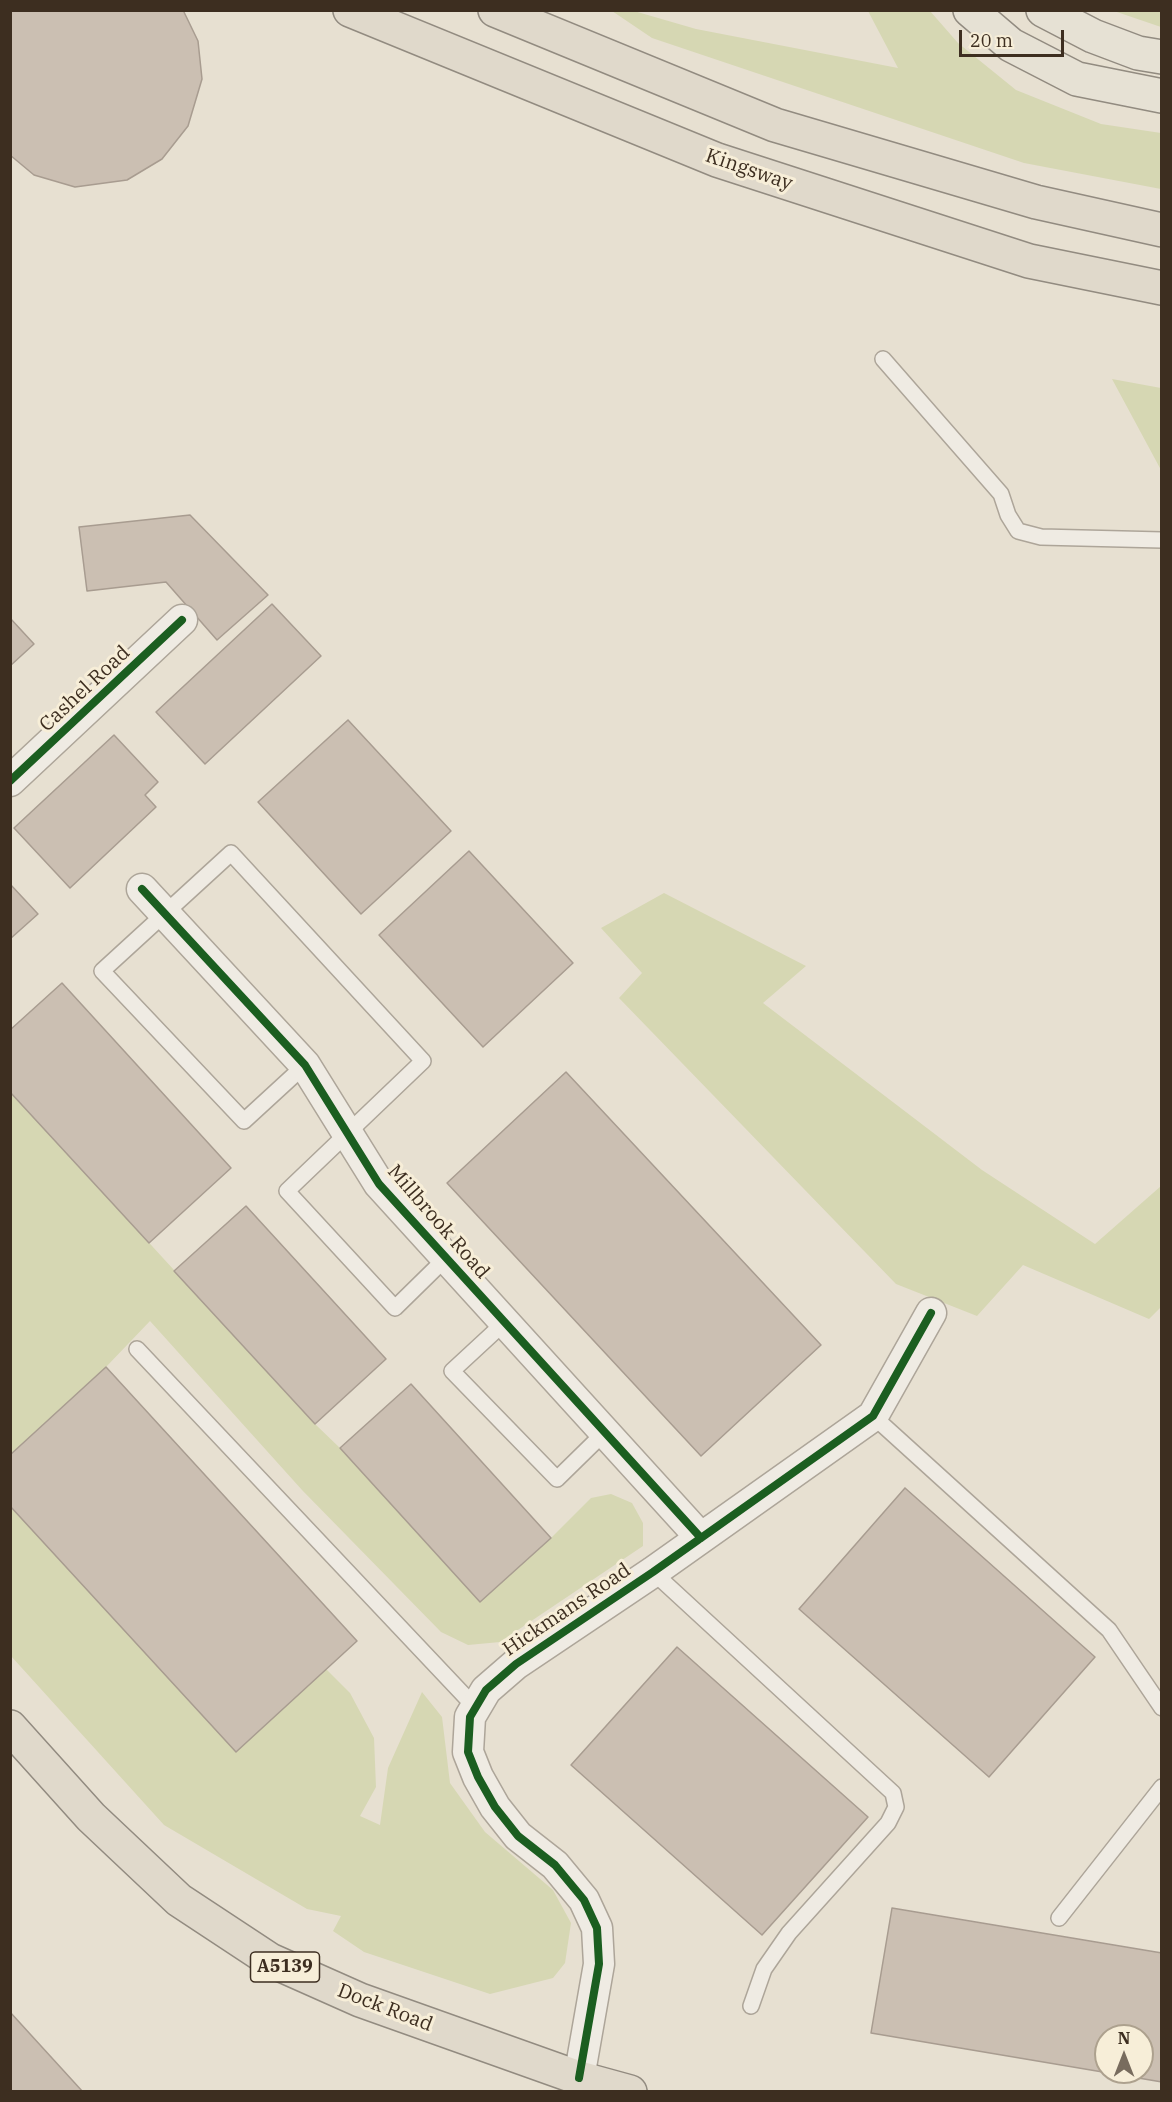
<!DOCTYPE html>
<html>
<head>
<meta charset="utf-8">
<style>
  body { margin:0 }
  #map { position:relative; width:1172px; height:2102px; overflow:hidden; background:#e7e0d1; font-family:"IBM Plex Serif",serif }
  canvas { display:block }
  .frame { position:absolute; inset:0; border:12px solid #3d2e20; pointer-events:none }
  .north { position:absolute; left:1094px; top:2024px; width:60px; height:60px; box-sizing:border-box; background:#f7eed8; border:2px solid #ada18e; border-radius:50%; rotate:0deg; font-size:16px; font-weight:700; line-height:24px; text-align:center; color:#3d2e20 }
  .north::after { content:''; display:block; margin:auto; width:21px; height:27px; background:#786c5e; clip-path:polygon(50% 0,100% 100%,50% 72%,0 100%) }
  .scale { position:absolute; left:959px; top:30px; width:105px; height:27px; box-sizing:border-box; border:3px solid #3d2e20; border-top:0; padding-left:8px; font-size:18px; line-height:21px; white-space:nowrap; color:#3d2e20; -webkit-text-stroke:4px #f7eed8; paint-order:stroke }
</style>
</head>
<body>
<div id="map">
<canvas width="1172" height="2102"></canvas>
<div class="frame"></div>
<div class="north">N</div>
<div class="scale">20 m</div>
</div>
<script>
const ctx = document.querySelector('canvas').getContext('2d');
ctx.lineJoin = 'round';
function paint(path, color) {
  ctx.fillStyle = color;
  ctx.fill(path, 'evenodd');
}
function shape(rows) {
  const path = new Path2D();
  for (const r of rows) {
    path.moveTo(r[0], r[1]);
    for (let i = 2; i < r.length; i += 2) path.lineTo(r[i], r[i + 1]);
  }
  return path;
}
function strokePath(path, color, width, dash) {
  ctx.strokeStyle = color;
  ctx.lineWidth = width;
  ctx.lineCap = dash ? 'butt' : 'round';
  ctx.setLineDash(dash || []);
  ctx.stroke(path);
}
function drawText(font, color, halo, rows, align = 'center') {
  ctx.font = font + ' "IBM Plex Serif",serif';
  ctx.lineWidth = 6;
  ctx.setLineDash([]);
  ctx.textBaseline = 'middle';
  ctx.strokeStyle = halo;
  ctx.fillStyle = color;
  for (const [text, x, y, turn = 0] of rows) {
    ctx.save();
    ctx.translate(x, y);
    ctx.rotate((+turn || 0) * Math.PI / 180);
    ctx.textAlign = isNaN(turn) ? turn : align;
    if (halo) ctx.strokeText(text, 0, 0);
    ctx.fillText(text, 0, 0);
    ctx.restore();
  }
}
paint(shape([
  [612,11,634,11,696,29,898,68,868,11,930,11,958,43,1016,90,1101,124,1161,133,1161,189,1024,163,652,38],
  [1114,11,1161,11,1161,27],
  [1112,379,1161,388,1161,470],
  [664,893,806,966,763,1003,982,1170,1095,1244,1161,1186,1161,1307,1149,1319,1023,1265,977,1316,896,1284,619,998,642,973,601,928],
  [11,1092,315,1424,340,1448,480,1601,551,1538,591,1498,611,1494,632,1503,643,1523,643,1546,500,1642,468,1645,441,1632,302,1490,150,1321,106,1367,11,1455],
  [11,1506,326,1669,350,1693,374,1738,376,1787,360,1816,380,1825,388,1768,422,1692,442,1717,450,1783,485,1832,553,1890,571,1923,565,1963,553,1978,490,1994,364,1952,333,1931,341,1916,307,1909,164,1825,11,1656]
]), '#d6d7b3');
const building = shape([
  [10,10,183,10,198,41,202,79,188,126,162,159,127,180,75,187,34,175,10,155,10,10],
  [190,515,268,595,217,640,166,582,87,591,79,527,190,515],
  [272,604,321,656,205,764,156,712,272,604],
  [10,618,34,644,10,666,10,618],
  [348,720,451,831,361,914,258,802,348,720],
  [114,735,158,782,145,795,156,807,70,888,14,828,114,735],
  [469,851,573,963,483,1047,379,935,469,851],
  [10,884,38,914,10,939,10,884],
  [62,983,231,1168,149,1243,10,1092,10,1030,62,983],
  [566,1072,821,1345,701,1456,447,1183,566,1072],
  [246,1206,386,1359,315,1424,174,1271,246,1206],
  [106,1367,357,1641,236,1752,10,1506,10,1455,106,1367],
  [411,1384,551,1538,480,1602,340,1448,411,1384],
  [905,1488,1095,1657,989,1777,799,1609,905,1488],
  [677,1647,868,1817,762,1935,571,1765,677,1647],
  [892,1908,1162,1953,1162,2082,871,2033,892,1908],
  [1106,2036,1142,2036,1142,2072,1106,2072,1106,2036],
  [10,2012,83,2092,10,2092,10,2012]
]);
paint(building, '#cbbfb2');
strokePath(building, '#a89c90', 1.5);
const service = shape([
  [883,359,1001,494,1008,515,1018,531,1041,537,1162,540],
  [305,1065,244,1121,102,971,231,853,423,1061,287,1191,395,1308,446,1258],
  [505,1322,452,1371,557,1479,605,1432],
  [137,1349,476,1708],
  [873,1416,1109,1630,1162,1708],
  [653,1572,893,1793,896,1807,888,1823,789,1933,764,1969,751,2006],
  [1059,1918,1162,1787]
]);
const minor = shape([
  [10,781,182,620],
  [142,889,305,1065,379,1184,701,1538],
  [579,2078,599,1964,597,1928,584,1900,555,1865,518,1836,495,1807,478,1777,468,1752,470,1717,486,1690,516,1664,653,1572,873,1416,931,1313]
]);
const primary = shape([
  [970,10,1011,45,1077,79,1162,96],
  [1043,10,1093,36,1138,53,1162,57]
]);
const trunk = shape([
  [350,10,717,160,1029,261,1162,288],
  [495,10,775,125,1036,202,1162,230],
  [10,1727,91,1817,179,1900,270,1960,360,2000,579,2078,630,2092]
]);
strokePath(service, '#ada599', 18);
strokePath(minor, '#ada599', 33);
strokePath(primary, '#928b80', 36);
strokePath(trunk, '#928b80', 36);
strokePath(service, '#efebe3', 15);
strokePath(minor, '#efebe3', 30);
strokePath(primary, '#e6e1d4', 33);
strokePath(trunk, '#e0d9cb', 33);
strokePath(shape([
  [10,781,182,620],
  [142,889,305,1065,379,1184,701,1538],
  [579,2078,599,1964,597,1928,584,1900,555,1865,518,1836,495,1807,478,1777,468,1752,470,1717,486,1690,516,1664,653,1572,873,1416,931,1313]
]), '#1b5e20', 8);
for (const [x, y, w] of [
  [285,1967,69]
]) {
  const box = new Path2D();
  box.roundRect(x - w / 2, y - 15, w, 30, 4.5);
  ctx.fillStyle = '#f7eed8';
  ctx.fill(box);
  strokePath(box, '#3d2e20', 1.5);
}
drawText('bold 18px', '#3d2e20', null, [
  ["A5139",285,1967]
]);
drawText('20px', '#3d2e20', '#f7eed8', [
  ["Kingsway",749,170,19],
  ["Cashel Road",85,689,-43],
  ["Millbrook Road",438,1222,49],
  ["Hickmans Road",567,1610,-34],
  ["Dock Road",385,2008,21]
]);
</script>
</body>
</html>
